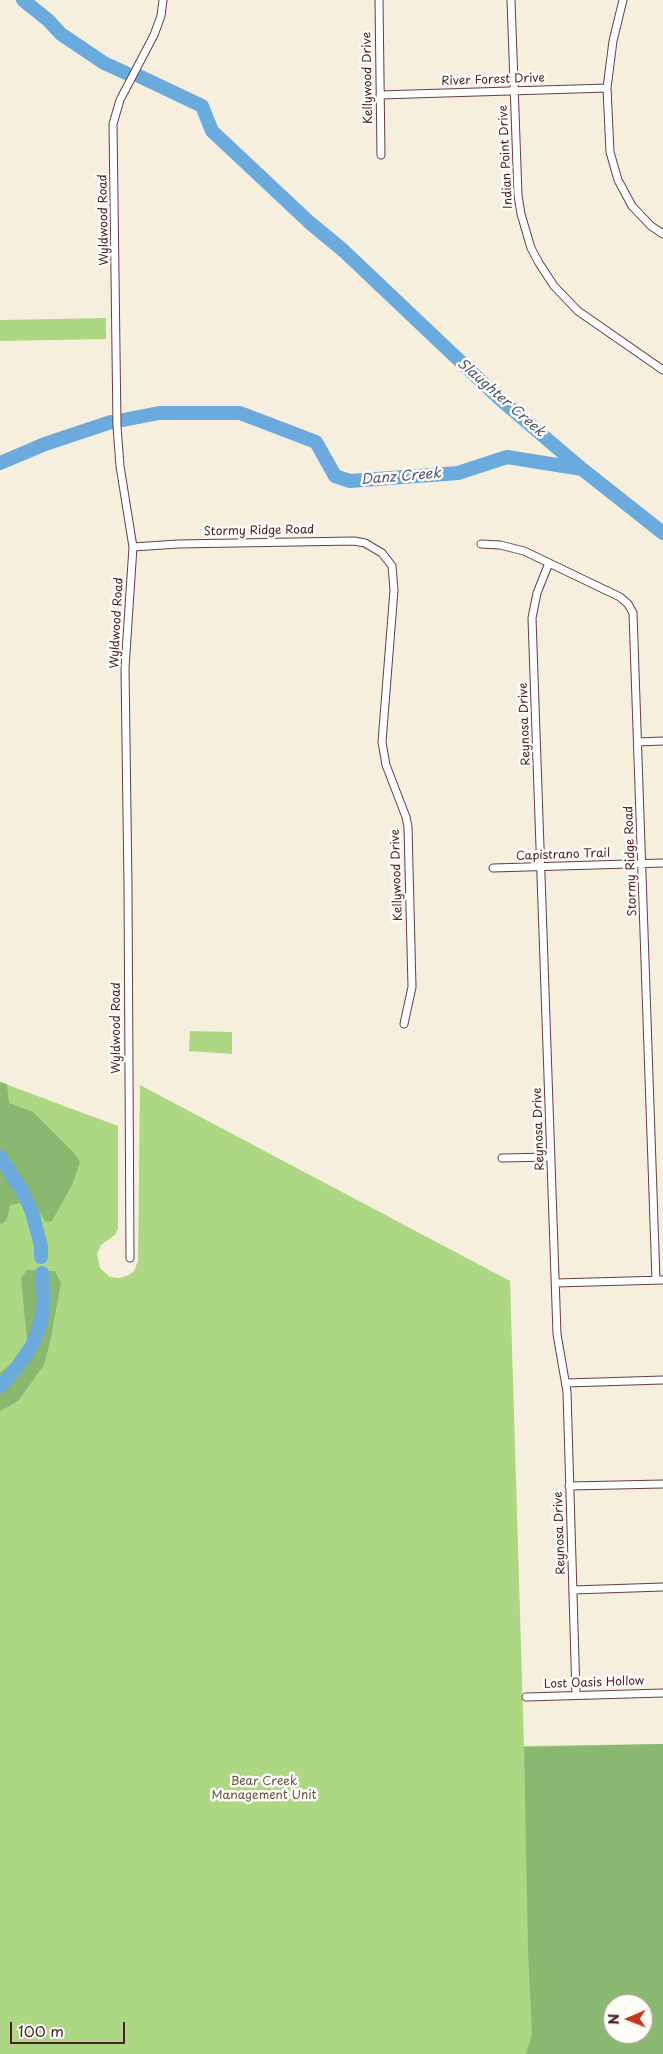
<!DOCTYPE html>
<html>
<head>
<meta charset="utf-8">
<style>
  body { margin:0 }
  #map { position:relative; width:663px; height:2054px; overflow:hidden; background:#f7efde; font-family:"Playpen Sans",sans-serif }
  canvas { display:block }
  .north { position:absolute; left:603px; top:1994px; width:50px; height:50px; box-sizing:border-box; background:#fdfcf7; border:1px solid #b5a4a5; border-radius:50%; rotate:269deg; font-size:14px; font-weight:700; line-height:20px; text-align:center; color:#4a1f2b }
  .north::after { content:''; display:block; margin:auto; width:18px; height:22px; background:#c8321e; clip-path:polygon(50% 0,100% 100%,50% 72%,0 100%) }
  .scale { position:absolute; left:10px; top:2022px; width:115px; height:22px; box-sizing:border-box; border:2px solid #4a1f2b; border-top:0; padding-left:6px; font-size:15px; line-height:18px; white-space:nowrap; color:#4a1f2b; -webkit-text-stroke:4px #fdfcf7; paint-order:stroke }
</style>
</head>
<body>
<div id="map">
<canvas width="663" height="2054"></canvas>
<div class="north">N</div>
<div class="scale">100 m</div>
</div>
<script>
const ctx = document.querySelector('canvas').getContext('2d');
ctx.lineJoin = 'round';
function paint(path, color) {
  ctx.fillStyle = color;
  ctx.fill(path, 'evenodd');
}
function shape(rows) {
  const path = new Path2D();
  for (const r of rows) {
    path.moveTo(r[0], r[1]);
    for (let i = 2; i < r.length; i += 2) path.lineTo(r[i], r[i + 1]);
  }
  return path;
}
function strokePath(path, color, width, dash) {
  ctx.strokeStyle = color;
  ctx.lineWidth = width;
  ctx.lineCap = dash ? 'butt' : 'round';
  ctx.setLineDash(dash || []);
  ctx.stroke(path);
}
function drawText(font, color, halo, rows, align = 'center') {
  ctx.font = font + ' "Playpen Sans",sans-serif';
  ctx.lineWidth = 5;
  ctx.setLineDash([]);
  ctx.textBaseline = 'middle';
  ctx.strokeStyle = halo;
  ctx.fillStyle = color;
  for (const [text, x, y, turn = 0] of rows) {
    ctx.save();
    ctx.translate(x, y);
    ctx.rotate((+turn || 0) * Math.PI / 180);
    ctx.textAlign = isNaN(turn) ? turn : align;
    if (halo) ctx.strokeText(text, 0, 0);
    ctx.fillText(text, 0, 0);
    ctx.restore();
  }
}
paint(shape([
  [106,318,106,339,0,341,0,320],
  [190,1031,232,1032,232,1054,189,1051],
  [0,1082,118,1126,118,1229,115,1235,101,1245,97,1254,100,1268,110,1277,120,1278,129,1275,134,1271,138,1261,140,1085,510,1281,524,1746,663,1744,663,2054,0,2054],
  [613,2004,643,2004,643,2034,613,2034]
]), '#add782');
paint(shape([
  [0,1082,7,1084,9,1103,33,1112,73,1152,80,1162,72,1185,52,1221,46,1222,36,1208,20,1203,10,1205,8,1216,4,1223,0,1224],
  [27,1270,55,1271,61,1283,50,1342,44,1365,18,1401,0,1411,0,1373,19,1357,27,1340,21,1278],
  [663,1744,663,2054,526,2054,532,2034,528,1951,524,1747],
  [613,2004,643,2004,643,2034,613,2034]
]), '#8ab870');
strokePath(shape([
  [23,0,48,20,61,34,104,63,126,73],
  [139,76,202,106,212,131,309,222,344,251],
  [347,254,501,400,582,469,663,533],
  [123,420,159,413,240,413,316,442,335,476,350,481,458,473,507,457,582,469],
  [0,463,45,444,111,422],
  [0,1156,23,1192,32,1212,41,1246,41,1257],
  [0,1387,14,1371,32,1346,41,1322,44,1299,42,1273]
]), '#6aaadd', 14);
const minor = shape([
  [379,0,381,155],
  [511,0,518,195,521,214,531,248,539,263,554,286,578,311,663,370],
  [623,0,613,41,607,88,610,152,618,180,632,206,651,226,663,234],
  [380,95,607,88],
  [481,544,500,545,524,551,620,597,628,604,633,613,656,1280],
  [133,547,178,544,354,541,365,543,382,553,392,566,394,590,382,742,386,765,406,817,408,827,412,987,404,1024],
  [549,563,537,593,532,618,557,1334,567,1392,576,1695],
  [638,742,663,741],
  [493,868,663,863],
  [502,1158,551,1157],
  [130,1258,128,886,125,668,133,547,120,466,117,426,113,124,120,100,154,35,161,16,163,0],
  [556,1283,663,1280],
  [566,1383,663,1380],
  [569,1486,663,1484],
  [573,1590,663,1587],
  [526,1697,663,1693]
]);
strokePath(minor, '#643e46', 9);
strokePath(minor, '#fff', 7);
drawText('12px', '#4a1f2b', '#fdfcf7', [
  ["Kellywood Drive",368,78,-91],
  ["River Forest Drive",493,80,-2],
  ["Indian Point Drive",506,157,-93],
  ["Wyldwood Road",104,220,-91],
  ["Stormy Ridge Road",259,531,-1],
  ["Wyldwood Road",117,623,-87],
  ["Reynosa Drive",525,724,-92],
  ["Capistrano Trail",563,855,-2],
  ["Stormy Ridge Road",631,861,-92],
  ["Kellywood Drive",397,875,-92],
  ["Wyldwood Road",117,1028,-90],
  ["Reynosa Drive",539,1129,-92],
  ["Reynosa Drive",560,1533,-92],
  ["Lost Oasis Hollow",594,1683,-2]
]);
drawText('12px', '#685645', '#fdfcf7', [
  ["Bear Creek",264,1782],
  ["Management Unit",264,1796]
]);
drawText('italic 14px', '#575772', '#fdfcf7', [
  ["Slaughter Creek",501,398,41],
  ["Danz Creek",401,477,-5]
]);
</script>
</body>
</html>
